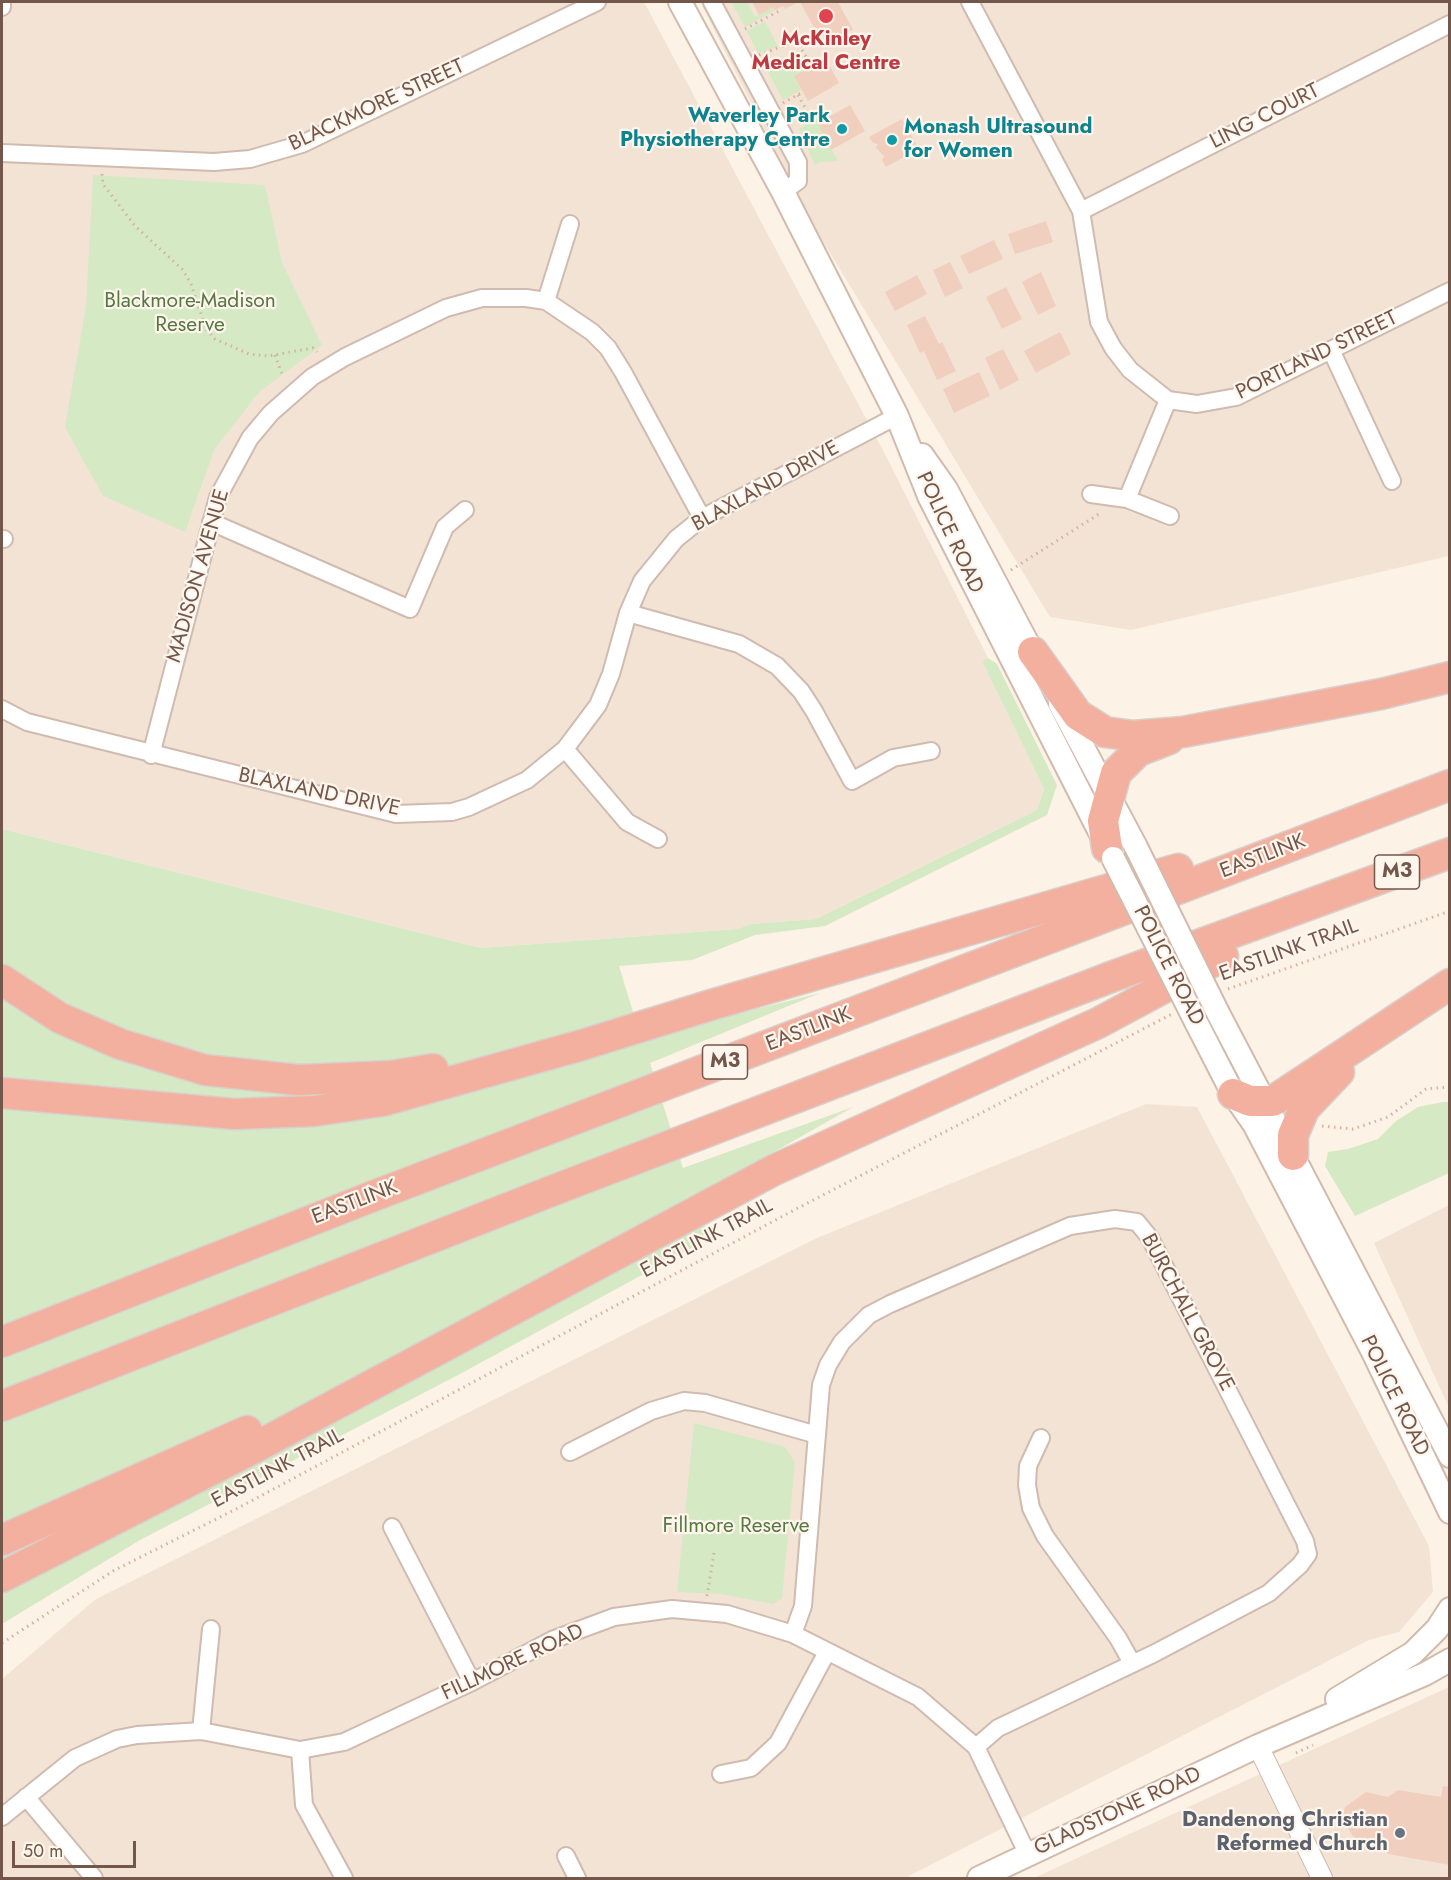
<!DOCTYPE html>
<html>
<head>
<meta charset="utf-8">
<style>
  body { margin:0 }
  #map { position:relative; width:1451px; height:1880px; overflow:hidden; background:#fcf2e6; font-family:Jost,sans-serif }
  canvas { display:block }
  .frame { position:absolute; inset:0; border:3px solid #74574b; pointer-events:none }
  .scale { position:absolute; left:12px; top:1841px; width:124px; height:27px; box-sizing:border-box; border:3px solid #74574b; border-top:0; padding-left:8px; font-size:18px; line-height:21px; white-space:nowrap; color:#74574b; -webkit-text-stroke:4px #fef6ec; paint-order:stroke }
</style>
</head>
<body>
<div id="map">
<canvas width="1451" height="1880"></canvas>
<div class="frame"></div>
<div class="scale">50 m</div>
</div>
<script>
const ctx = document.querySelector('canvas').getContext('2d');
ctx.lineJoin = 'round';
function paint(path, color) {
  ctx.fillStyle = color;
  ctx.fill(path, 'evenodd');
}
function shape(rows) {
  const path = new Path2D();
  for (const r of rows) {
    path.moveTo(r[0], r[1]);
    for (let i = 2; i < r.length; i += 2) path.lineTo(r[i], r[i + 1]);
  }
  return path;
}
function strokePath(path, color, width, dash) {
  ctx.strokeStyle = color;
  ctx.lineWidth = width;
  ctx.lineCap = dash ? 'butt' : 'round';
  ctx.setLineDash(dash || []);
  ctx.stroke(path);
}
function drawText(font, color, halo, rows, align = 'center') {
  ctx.font = font + ' Jost,sans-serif';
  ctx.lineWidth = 4.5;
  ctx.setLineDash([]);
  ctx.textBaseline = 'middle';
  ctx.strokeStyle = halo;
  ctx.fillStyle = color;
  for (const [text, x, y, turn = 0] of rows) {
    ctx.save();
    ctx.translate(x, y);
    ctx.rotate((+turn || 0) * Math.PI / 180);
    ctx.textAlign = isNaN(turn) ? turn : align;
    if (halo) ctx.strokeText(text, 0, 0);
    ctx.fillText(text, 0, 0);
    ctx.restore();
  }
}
paint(shape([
  [2,2,644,2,887,458,988,658,982,661,1044,789,1037,810,816,919,750,924,737,929,481,948,2,829],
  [700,2,1449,2,1449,556,1131,630,1050,617,812,223],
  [1146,1104,1197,1107,1429,1546,1433,1592,1399,1632,1369,1640,905,1878,2,1878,2,1679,96,1599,817,1238],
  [1449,1205,1449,1408,1374,1243],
  [1449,1687,1449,1878,1034,1878]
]), '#f3e3d4');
paint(shape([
  [731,2,747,2,755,17,773,7,775,10,745,27],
  [765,21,778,47,758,53,747,31],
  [803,56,809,67,794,76,801,90,783,100,767,70],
  [823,115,827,121,819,126,838,161,820,162,815,165,799,129],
  [93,175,265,185,282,263,322,345,259,392,214,450,185,532,103,496,65,427,86,306],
  [988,658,997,664,1057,785,1047,815,825,926,755,935,692,960,619,966,641,1038,820,993,650,1063,683,1168,853,1107,693,1198,710,1238,458,1375,140,1540,2,1624,2,829,481,948,737,929,750,924,816,919,1037,810,1044,789,982,661],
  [1443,1102,1449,1102,1449,1173,1355,1216,1325,1166,1328,1152,1348,1149,1378,1139,1396,1121,1418,1107],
  [694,1423,785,1447,795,1462,782,1598,773,1604,721,1594,677,1592]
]), '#d5e9c4');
paint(shape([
  [752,2,798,2,785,9,783,6,775,10,773,7,759,15],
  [800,2,838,2,853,30,831,42,826,34,820,38],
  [826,59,839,83,808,101,794,76],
  [850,105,865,131,831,150,819,126,827,121,825,119],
  [902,119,919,149,886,167,882,160,884,156,876,148,878,144,873,143,869,137],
  [1046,221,1053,242,1015,254,1008,234],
  [994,240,1003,259,969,274,960,256],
  [950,262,963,288,945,297,933,270],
  [1041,272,1056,306,1038,315,1022,282],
  [917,275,927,294,895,311,885,292],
  [1006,287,1022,319,1002,329,986,297],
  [925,316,939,344,942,342,956,371,937,380,924,351,920,353,907,325],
  [1060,332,1071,354,1036,373,1024,351],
  [1003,349,1019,380,1000,390,985,358],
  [979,372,990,396,954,413,943,389],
  [1443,1786,1450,1787,1450,1865,1388,1854,1380,1843,1377,1845,1357,1842,1342,1820,1345,1807,1366,1792,1388,1797,1398,1790,1441,1797]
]), '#f0cfbe');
const minor = shape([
  [712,2,798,162,798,181,783,192],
  [970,2,1081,211,1099,322,1113,348,1130,370,1168,400,1197,404,1236,397,1450,291],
  [2,7,2,2],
  [2,153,214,162,250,159,302,144,597,2],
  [1081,211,1450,24],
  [546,301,570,224],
  [1331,350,1392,481],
  [1091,494,1127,499,1170,516],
  [1127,499,1168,400],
  [211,522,410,609,445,527,465,510],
  [2,539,4,539],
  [628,613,739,644,777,666,801,691,814,711,852,781,893,758,931,751],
  [2,709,27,722,396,814,452,812,469,807,527,780,565,749,598,705,611,674,628,613,642,581,676,539,702,518,897,416],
  [565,749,627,822,658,839],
  [151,755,218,497,250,438,271,413,312,377,345,357,446,308,482,298,526,298,546,301,592,332,608,348,623,372,702,518],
  [1041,1438,1028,1466,1027,1485,1031,1508,1045,1536,1118,1638,1132,1663],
  [570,1452,651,1411,684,1401,705,1403,817,1435],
  [392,1527,472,1682],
  [793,1634,803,1606,821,1385,828,1365,842,1342,869,1315,890,1304,1070,1226,1115,1219,1137,1222,1150,1238,1305,1541,1308,1554,1300,1565,1269,1593,1153,1654,998,1728,976,1747],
  [201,1731,211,1629],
  [300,1750,304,1805,344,1878],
  [721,1774,751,1768,778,1743,827,1652],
  [26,1797,94,1878],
  [2,1817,75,1758,117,1739,137,1735,201,1731,300,1750,344,1742,472,1682,552,1640,614,1617,672,1609,727,1614,793,1634,918,1697,976,1747,1028,1855],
  [566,1856,577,1878]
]);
const tertiary = shape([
  [1258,1746,1322,1878]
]);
const secondary = shape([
  [680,2,783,192,897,416,929,496,1104,840],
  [922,455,946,489,1040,667],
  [1060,704,1136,847],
  [1218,1013,1450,1456],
  [1196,1022,1233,1094,1254,1124,1374,1354,1450,1512],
  [1337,1699,1413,1653,1437,1629,1450,1609],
  [979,1878,1258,1746,1425,1674,1450,1660]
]);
const motorway = shape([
  [1033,652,1078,715,1105,732,1133,736,1183,732,1381,694,1450,677],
  [1107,848,1103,821,1116,773,1138,751,1169,739],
  [2,980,60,1018,120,1044,205,1070,299,1080,391,1076,433,1069],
  [2,1093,234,1114,314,1111,382,1101,582,1045,711,1005,1178,869],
  [1233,1094,1250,1101,1273,1101,1450,984],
  [1293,1155,1293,1135,1304,1109,1339,1072],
  [2,1342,376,1195,1450,785],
  [2,1406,549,1192,1111,977,1450,853],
  [2,1540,247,1431],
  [2,1577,256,1447,774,1170,1098,1023,1223,956]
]);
strokePath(minor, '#cfbbaf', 20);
strokePath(tertiary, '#cfbbaf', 22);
strokePath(secondary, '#d2bbad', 26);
strokePath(motorway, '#d8d0cd', 33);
strokePath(shape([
  [745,29,781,10],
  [805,35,815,30],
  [802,50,812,66],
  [759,55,791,43],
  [798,95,808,113],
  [783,103,803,92],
  [102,174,103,184,135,226,182,269,191,284,206,329,215,339,249,354,268,356,313,348,317,352],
  [275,355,283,377],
  [1011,570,1102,512],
  [1228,989,1450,911],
  [1322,1126,1353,1129,1388,1117,1426,1089,1450,1087],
  [707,1596,714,1553],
  [2,1643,113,1571,240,1507,798,1208,1172,1014],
  [1296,1753,1313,1745]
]), '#d5b2a1', 3, [1.5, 4.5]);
strokePath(minor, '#fff', 16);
strokePath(tertiary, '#fff', 20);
strokePath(secondary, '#fff', 22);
strokePath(motorway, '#f4b09f', 30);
const secondaryBridge = shape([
  [1136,847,1218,1013],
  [1113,858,1196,1022]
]);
strokePath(secondaryBridge, '#d2bbad', 26, []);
strokePath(secondaryBridge, '#fff', 22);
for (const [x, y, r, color] of [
  [826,16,8,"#e0444e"],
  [842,129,6,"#0f9aa8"],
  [892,140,6,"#0f9aa8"],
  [1400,1833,6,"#6b7280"]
]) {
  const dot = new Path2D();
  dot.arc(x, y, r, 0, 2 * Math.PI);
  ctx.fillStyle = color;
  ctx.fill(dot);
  strokePath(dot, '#fef6ec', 2);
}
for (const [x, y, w] of [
  [1397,872,45],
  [725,1062,45]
]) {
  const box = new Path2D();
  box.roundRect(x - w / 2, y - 17, w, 34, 4.5);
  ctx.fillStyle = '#fef6ec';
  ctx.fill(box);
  strokePath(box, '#74574b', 1.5);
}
drawText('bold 20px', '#74574b', null, [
  ["M3",1397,872],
  ["M3",725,1062]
]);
drawText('bold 21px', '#be3a42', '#fef6ec', [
  ["McKinley",826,40],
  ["Medical Centre",826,64]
]);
drawText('21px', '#74574b', '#fef6ec', [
  ["BLACKMORE STREET",377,106,-25],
  ["LING COURT",1265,117,-27],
  ["PORTLAND STREET",1317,356,-26],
  ["BLAXLAND DRIVE",766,487,-29],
  ["POLICE ROAD",949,533,65],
  ["MADISON AVENUE",199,576,-74],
  ["BLAXLAND DRIVE",319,793,12],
  ["EASTLINK",1263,857,-21],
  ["EASTLINK TRAIL",1289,951,-20],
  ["POLICE ROAD",1168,966,63],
  ["EASTLINK",809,1030,-21],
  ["EASTLINK",355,1203,-21],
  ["EASTLINK TRAIL",707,1239,-28],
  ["BURCHALL GROVE",1187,1313,62],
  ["POLICE ROAD",1394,1396,64],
  ["EASTLINK TRAIL",278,1469,-28],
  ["FILLMORE ROAD",513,1663,-25],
  ["GLADSTONE ROAD",1118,1812,-25]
]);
drawText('bold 21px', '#0d838f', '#fef6ec', [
  ["Waverley Park",830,117],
  ["Physiotherapy Centre",830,141],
  ["Monash Ultrasound",904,128,"left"],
  ["for Women",904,152,"left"]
], 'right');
drawText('21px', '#567943', '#fef6ec', [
  ["Blackmore-Madison",190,302],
  ["Reserve",190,326],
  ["Fillmore Reserve",736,1527]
]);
drawText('bold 21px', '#5b616d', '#fef6ec', [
  ["Dandenong Christian",1388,1821],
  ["Reformed Church",1388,1845]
], 'right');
</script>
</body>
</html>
